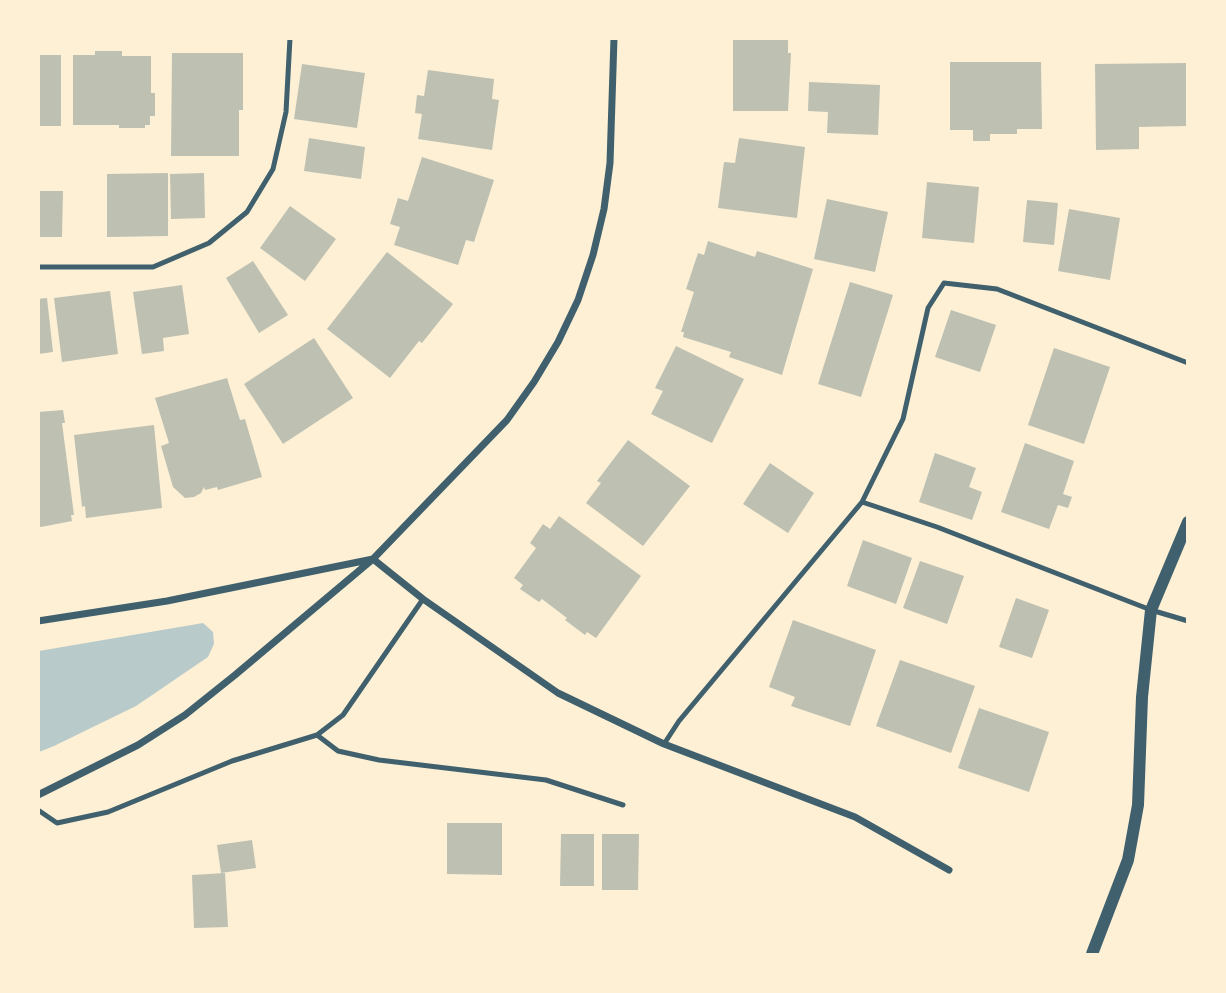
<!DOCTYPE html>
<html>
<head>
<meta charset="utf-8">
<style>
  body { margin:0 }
  #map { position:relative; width:1226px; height:993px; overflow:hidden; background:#fdf0d5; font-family:Quicksand,sans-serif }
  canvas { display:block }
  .frame { position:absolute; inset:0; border:40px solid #fdf0d5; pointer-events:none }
</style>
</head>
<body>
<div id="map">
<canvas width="1226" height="993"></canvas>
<div class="frame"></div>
</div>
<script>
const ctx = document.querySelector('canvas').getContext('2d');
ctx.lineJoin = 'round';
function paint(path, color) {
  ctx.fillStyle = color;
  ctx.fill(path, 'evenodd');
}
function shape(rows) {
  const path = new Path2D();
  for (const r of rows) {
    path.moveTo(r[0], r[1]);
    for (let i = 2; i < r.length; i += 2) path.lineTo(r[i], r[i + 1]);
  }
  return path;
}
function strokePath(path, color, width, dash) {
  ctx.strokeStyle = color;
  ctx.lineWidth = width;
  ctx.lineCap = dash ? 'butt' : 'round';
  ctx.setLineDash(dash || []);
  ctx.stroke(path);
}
paint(shape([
  [203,623,213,632,214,644,208,657,136,706,54,746,39,752,39,651]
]), '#b9caca');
paint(shape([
  [733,38,788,38,788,53,791,53,788,111,733,111],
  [95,51,122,51,122,56,151,56,151,93,155,93,155,116,150,116,150,125,145,125,145,128,119,128,119,125,73,125,73,55,95,55],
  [172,53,243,53,243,110,239,110,239,156,171,156],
  [38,55,61,55,61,126,38,126],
  [950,62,1041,62,1042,129,1017,129,1017,134,990,134,990,141,973,141,973,130,950,130],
  [1187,63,1187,126,1139,127,1139,149,1096,150,1095,64],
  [302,64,365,73,357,128,294,119],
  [428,70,494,79,492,99,499,100,492,150,418,139,422,114,415,113,417,95,424,96],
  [809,82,880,85,878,135,827,133,828,112,808,111],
  [309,138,365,147,361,179,304,171],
  [739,138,805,147,797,218,718,208,724,162,735,163],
  [422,157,494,180,474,242,466,240,458,265,394,245,400,227,390,224,398,198,408,201],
  [168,173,168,236,107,237,107,174],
  [204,173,205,218,171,219,170,174],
  [927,182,979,187,974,243,922,238],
  [38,191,63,191,62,237,38,237],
  [827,199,888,212,875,272,814,259],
  [1027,200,1058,203,1054,245,1023,242],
  [290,206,336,239,305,281,260,248],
  [1069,209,1120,218,1110,280,1058,271],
  [708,241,755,257,757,251,813,269,782,375,729,357,731,352,683,337,684,332,681,332,694,292,686,289,698,253,704,255],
  [387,252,453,304,422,343,419,341,390,378,327,329],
  [253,261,288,315,259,333,226,278],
  [850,282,893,295,861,397,818,384],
  [182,285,189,334,163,338,164,351,142,354,133,292],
  [110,291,118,354,62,362,54,298],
  [47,298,53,352,38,354,38,299],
  [951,310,996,325,980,372,935,357],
  [314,338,353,398,283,444,244,384],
  [676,346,744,379,712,443,651,414,663,391,655,388],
  [1054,348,1110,367,1084,444,1028,425],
  [227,378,240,420,245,419,262,477,218,490,217,487,205,490,204,487,201,493,194,497,185,498,173,487,161,446,169,443,155,398],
  [63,410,65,423,62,423,74,515,71,515,72,521,41,527,38,526,38,412],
  [154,425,162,508,86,518,85,506,82,507,74,435],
  [628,440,690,486,643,546,586,503,601,483,597,481],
  [1025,443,1074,461,1063,494,1072,497,1068,508,1058,505,1049,529,1001,512],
  [935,453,976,468,969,487,982,492,972,520,919,502],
  [770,463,814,493,788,533,743,504],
  [559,516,641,576,596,638,587,632,585,635,565,620,567,618,542,599,539,602,520,589,523,585,514,578,536,548,530,543,543,524,550,529],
  [863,540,912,558,896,604,847,586],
  [920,561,964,576,947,624,903,608],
  [1016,598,1049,610,1032,658,999,647],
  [793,620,876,650,850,726,791,706,795,697,769,687],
  [900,660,975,686,951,753,876,726],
  [979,708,1049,732,1029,792,958,768],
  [447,823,502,823,502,875,447,874],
  [561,834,594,834,594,886,560,886],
  [602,834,639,834,638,890,602,890],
  [252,840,256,868,221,873,217,845],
  [225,873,228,927,194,928,192,875]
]), '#bec0b2');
strokePath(shape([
  [38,267,153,267,209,243,247,212,273,169,286,112,290,38],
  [862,502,937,527,1151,610,1188,621],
  [317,735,338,751,379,760,546,780,623,805],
  [664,744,679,721,862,502,903,419,928,308,944,283,997,289,1188,363],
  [38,810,57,823,108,812,232,761,317,735,343,715,423,599]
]), '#3f606c', 5);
strokePath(shape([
  [38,621,167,601,373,559,423,599,558,693,664,744,855,817,949,870],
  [38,795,138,745,185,715,235,675,373,559,507,420,534,382,558,342,578,300,593,255,604,209,610,163,614,38]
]), '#3f606c', 7);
strokePath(shape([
  [1092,954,1128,860,1138,805,1142,697,1151,610,1188,522]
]), '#3f606c', 12);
</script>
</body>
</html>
